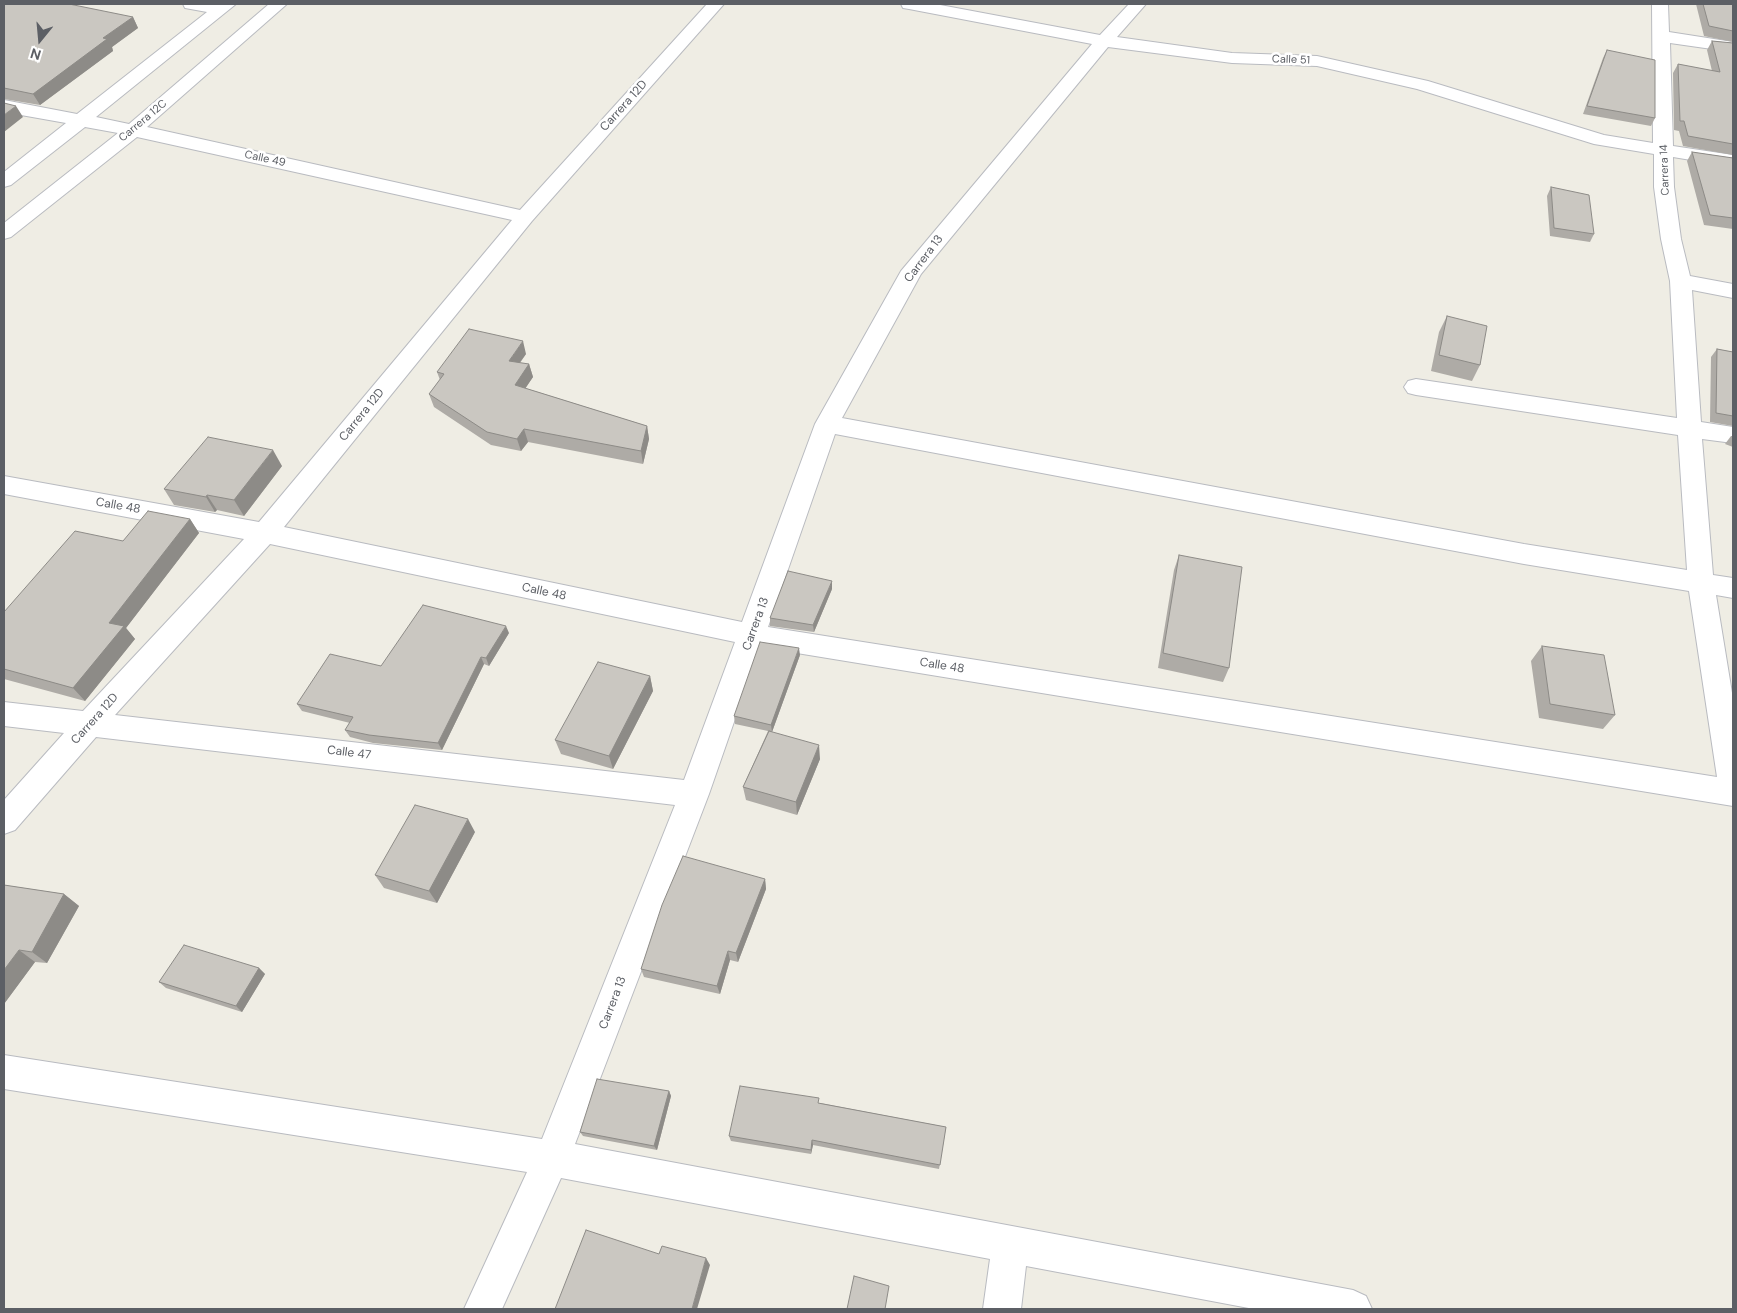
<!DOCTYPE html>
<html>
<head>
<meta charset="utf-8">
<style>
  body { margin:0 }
  #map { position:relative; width:1737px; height:1313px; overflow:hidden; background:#efede4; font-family:"DM Sans",sans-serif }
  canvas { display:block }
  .frame { position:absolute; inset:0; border:5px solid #5c5f65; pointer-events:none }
  .north { position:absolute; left:15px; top:15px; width:50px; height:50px; -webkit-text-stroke:4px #fff; paint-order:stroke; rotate:197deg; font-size:14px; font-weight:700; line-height:20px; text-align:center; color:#5c5f65 }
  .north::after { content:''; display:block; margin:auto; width:18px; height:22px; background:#5c5f65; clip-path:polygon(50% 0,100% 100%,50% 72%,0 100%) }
</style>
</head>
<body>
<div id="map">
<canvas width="1737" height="1313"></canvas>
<div class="frame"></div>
<div class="north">N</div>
</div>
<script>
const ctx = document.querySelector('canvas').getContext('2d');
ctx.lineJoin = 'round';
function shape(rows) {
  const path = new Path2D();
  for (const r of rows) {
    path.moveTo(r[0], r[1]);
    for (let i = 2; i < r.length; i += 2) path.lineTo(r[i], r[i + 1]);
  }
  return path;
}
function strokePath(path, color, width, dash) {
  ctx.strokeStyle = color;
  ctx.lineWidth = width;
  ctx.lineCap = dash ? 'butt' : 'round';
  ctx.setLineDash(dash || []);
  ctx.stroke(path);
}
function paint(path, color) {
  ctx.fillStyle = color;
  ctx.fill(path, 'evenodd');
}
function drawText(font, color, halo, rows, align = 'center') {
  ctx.font = font + ' "DM Sans",sans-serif';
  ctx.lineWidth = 5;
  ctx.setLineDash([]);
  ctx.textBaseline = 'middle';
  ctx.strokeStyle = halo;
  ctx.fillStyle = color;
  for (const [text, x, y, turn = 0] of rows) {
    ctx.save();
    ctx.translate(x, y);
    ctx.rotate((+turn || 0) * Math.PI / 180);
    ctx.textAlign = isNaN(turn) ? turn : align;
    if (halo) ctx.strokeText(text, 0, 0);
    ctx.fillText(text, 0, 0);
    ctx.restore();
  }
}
const street = shape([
  [183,4,236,4,96,117,129,124,269,4,287,4,147,127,520,210,707,4,724,4,532,221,284,527,742,622,815,424,901,271,1092,44,909,9,903,8,901,4,935,4,1100,35,1129,4,1146,4,1117,37,1232,53,1317,56,1428,81,1604,135,1653,143,1652,4,1668,4,1669,32,1733,42,1733,52,1670,43,1673,146,1733,155,1733,167,1673,157,1674,187,1681,239,1690,276,1733,284,1733,298,1692,290,1701,422,1733,427,1733,443,1702,439,1713,575,1733,578,1733,598,1716,595,1733,699,1733,806,760,647,709,794,575,1144,1353,1290,1366,1296,1372,1309,1254,1309,1026,1266,1021,1309,983,1309,990,1259,561,1178,502,1309,464,1309,527,1172,4,1089,4,1055,542,1139,675,805,96,737,15,830,4,834,4,800,64,733,4,726,4,702,83,711,244,539,4,494,4,476,259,522,512,220,137,137,11,237,4,239,4,223,118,133,85,127,11,185,4,187,4,172,66,123,4,112,4,100,77,114,207,12,185,8,183,4],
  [1108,47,1232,63,1317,66,1417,89,1594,144,1654,154,1654,187,1661,239,1670,281,1677,418,1416,379,1408,381,1404,387,1408,393,1416,395,1678,435,1687,570,1524,544,842,418,921,274,1108,47],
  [835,434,1524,564,1689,591,1717,777,768,627,835,434],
  [270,544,735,642,684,780,115,715,270,544]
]);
strokePath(street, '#b9bbc0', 2);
paint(street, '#fff');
paint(shape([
  [4,4,133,17,138,28,112,47,113,51,40,105,4,99],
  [1696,4,1733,4,1733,42,1704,36],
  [1712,41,1733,43,1733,155,1683,146,1679,131,1674,130,1673,73,1678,64,1712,71,1707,50],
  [1607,50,1655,118,1651,126,1583,114,1603,58],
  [1692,152,1733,158,1733,229,1704,225,1687,161],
  [1551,187,1594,234,1590,242,1550,236,1547,196],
  [1447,316,1480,365,1472,381,1431,371,1439,332],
  [1717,349,1733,352,1733,426,1710,422,1711,357],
  [526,354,520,363,529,364,533,377,525,388,647,426,649,439,643,464,528,442,521,451,491,445,434,407,429,394,440,380,437,372],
  [1731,436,1733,436,1733,447,1725,444],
  [282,466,244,516,217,510,215,512,174,505,164,489],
  [190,519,199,533,126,628,135,639,85,701,4,679,4,612,123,541],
  [1179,555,1229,668,1223,682,1158,668,1174,570],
  [832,589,814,632,770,626,770,618],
  [509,633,489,666,484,664,442,750,373,743,350,737,345,730,350,723,302,711,297,704],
  [1542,646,1615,715,1603,729,1539,718,1531,661],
  [800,655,772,732,820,759,797,815,746,800,743,787,768,731,735,724,734,716],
  [650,676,653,691,613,769,561,754,555,740],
  [475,832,437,903,384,888,375,875],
  [765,879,766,889,738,962,730,960,720,994,644,977,641,969],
  [4,885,64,894,79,906,47,963,35,962,4,1004],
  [259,968,265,974,242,1012,166,988,159,982],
  [669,1091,671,1096,657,1150,583,1136,580,1132],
  [820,1103,946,1127,939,1169,813,1145,811,1154,731,1141,729,1136]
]), '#aeaba6');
paint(shape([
  [133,17,138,28,112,47,113,51,40,105,33,94,103,38],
  [16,106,23,117,4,132,4,115],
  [523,341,526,354,512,373,509,361],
  [529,364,533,377,519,398,515,385],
  [647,426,649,439,643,464,641,451],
  [524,429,528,442,521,451,517,439],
  [273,450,282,466,244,516,234,500],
  [207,495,217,510,215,512,206,497],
  [190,519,199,533,126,628,135,639,85,701,73,688,109,623],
  [832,581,832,589,814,632,813,625],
  [506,626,509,633,489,666,486,658],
  [799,648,800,655,772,732,771,725],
  [481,657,484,664,442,750,438,743],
  [650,676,653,691,613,769,609,756],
  [819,745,820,759,797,815,796,802],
  [468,819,475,832,437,903,429,891],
  [765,879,766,889,738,962,736,953],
  [64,894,79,906,47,963,32,952],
  [19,950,35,962,4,1004,4,970],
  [728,951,730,960,720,994,717,986],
  [259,968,265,974,242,1012,236,1006],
  [669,1091,671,1096,657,1150,654,1146],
  [812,1140,813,1145,811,1154,811,1150],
  [706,1258,710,1265,697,1309,692,1309]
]), '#8d8b87');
const building = shape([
  [4,4,69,4,133,17,103,38,107,39,33,94,4,88,4,4],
  [1703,4,1733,4,1733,31,1709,26,1703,4],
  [1712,41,1733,43,1733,144,1688,136,1684,121,1680,121,1678,64,1720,72,1712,41],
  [1607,50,1655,60,1655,118,1587,106,1607,50],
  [4,103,16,106,4,115,4,103],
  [1692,152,1733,158,1733,218,1710,215,1692,152],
  [1551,187,1589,195,1594,234,1554,228,1551,187],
  [1447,316,1487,326,1480,365,1439,355,1447,316],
  [469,329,523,341,509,361,529,364,515,385,647,426,641,451,524,429,517,439,487,432,429,394,444,374,437,372,469,329],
  [1717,349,1733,352,1733,416,1716,413,1717,349],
  [208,437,273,450,234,500,207,495,206,497,164,489,208,437],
  [148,511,190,519,109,623,124,626,73,688,4,669,4,612,75,531,123,541,148,511],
  [1179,555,1242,567,1229,668,1163,653,1179,555],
  [788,571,832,581,813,625,770,618,788,571],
  [423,605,506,626,486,658,481,657,438,743,369,735,345,730,353,717,297,704,330,654,381,666,423,605],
  [760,642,799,648,771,725,734,716,760,642],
  [1542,646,1604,655,1615,715,1550,704,1542,646],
  [598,662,650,676,609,756,555,740,598,662],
  [769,731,819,745,796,802,743,787,769,731],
  [415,805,468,819,429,891,375,875,415,805],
  [683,856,765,879,736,953,728,951,717,986,641,969,662,905,683,856],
  [4,885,64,894,32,952,19,950,4,970,4,885],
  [184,945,259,968,236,1006,159,982,184,945],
  [597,1079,669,1091,654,1146,580,1132,597,1079],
  [740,1086,819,1098,818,1103,946,1127,940,1165,812,1140,811,1150,729,1136,740,1086],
  [586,1230,659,1254,662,1246,706,1258,692,1309,555,1309,586,1230],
  [854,1276,889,1286,885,1309,847,1309,854,1276]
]);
paint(building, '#cac7c1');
strokePath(building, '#8d8b87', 1);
drawText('11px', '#5c5f65', '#fff', [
  ["Calle 51",1291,60,2],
  ["Carrera 12C",143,121,-40],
  ["Calle 49",265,159,12],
  ["Carrera 14",1665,170,-92]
]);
drawText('12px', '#5c5f65', '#fff', [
  ["Carrera 12D",624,106,-48],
  ["Carrera 13",924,259,-53],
  ["Carrera 12D",362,415,-51],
  ["Calle 48",118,506,10],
  ["Calle 48",544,592,12],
  ["Carrera 13",756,624,-70],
  ["Calle 48",942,666,9],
  ["Carrera 12D",95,719,-48],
  ["Calle 47",349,753,7],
  ["Carrera 13",613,1003,-69]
]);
</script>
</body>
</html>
